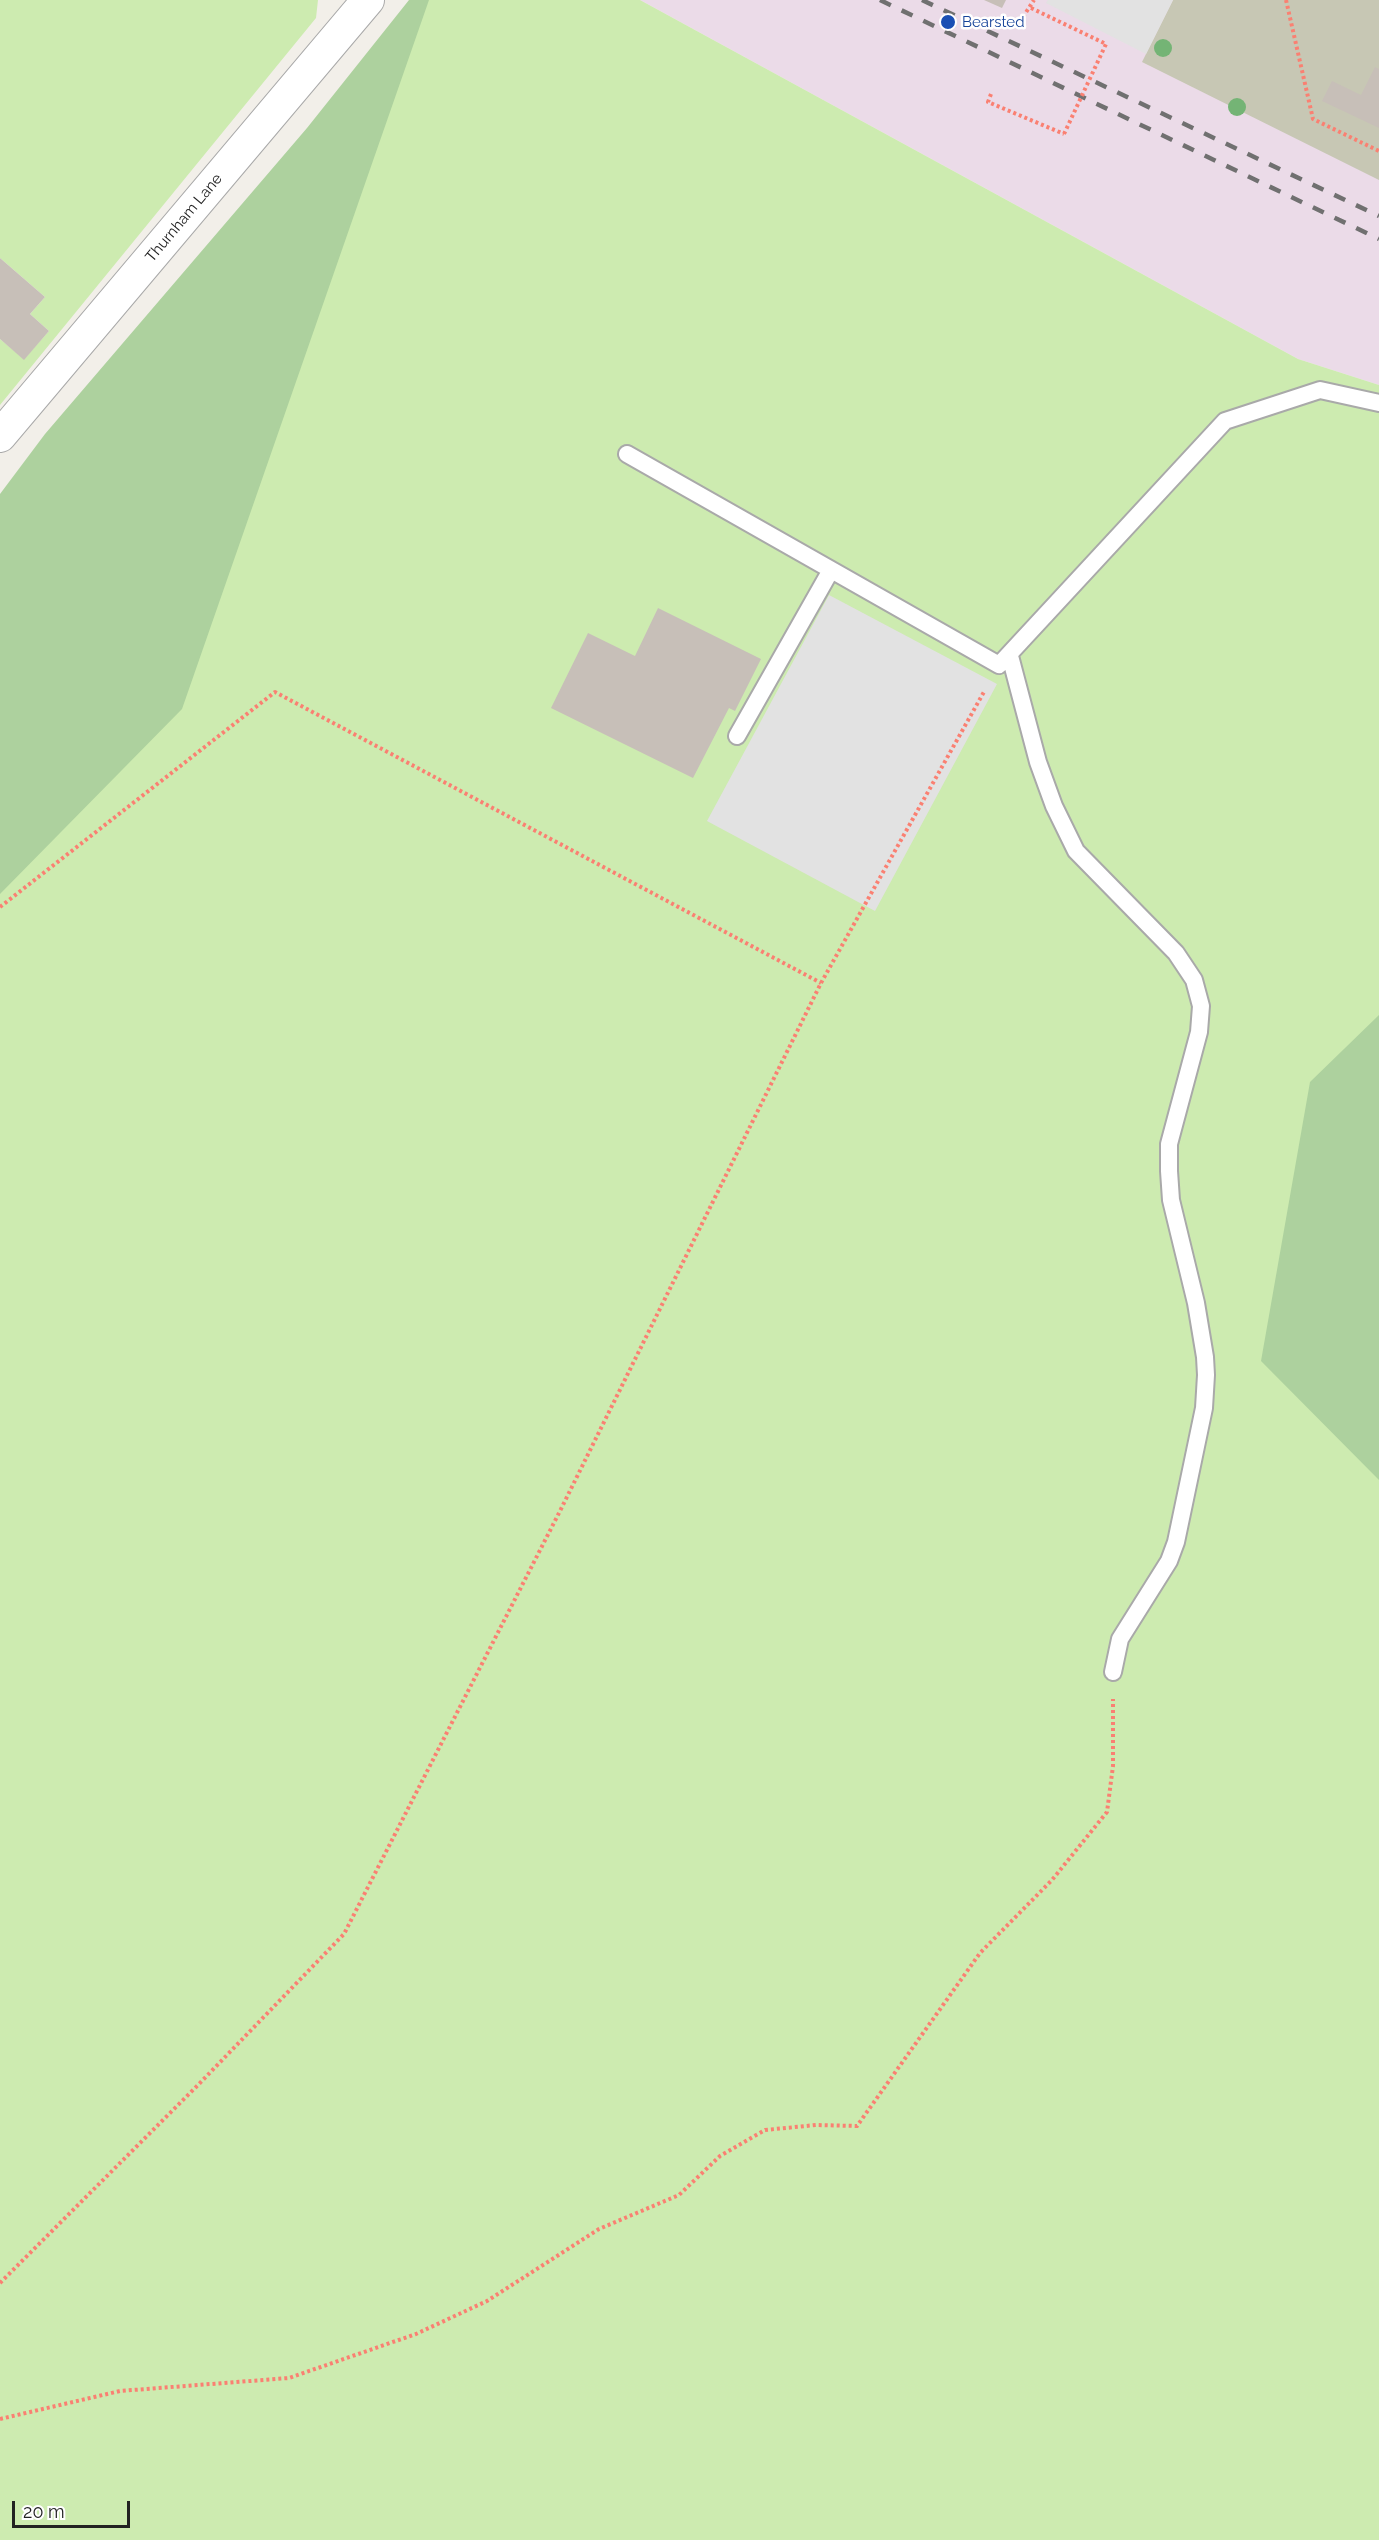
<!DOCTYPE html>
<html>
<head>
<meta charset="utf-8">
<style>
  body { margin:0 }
  #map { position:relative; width:1379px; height:2540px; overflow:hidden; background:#f2efe9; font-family:Raleway,sans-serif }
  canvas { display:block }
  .scale { position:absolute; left:12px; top:2501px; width:118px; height:27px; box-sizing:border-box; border:3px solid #222; border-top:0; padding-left:8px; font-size:18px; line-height:21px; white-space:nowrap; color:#222; -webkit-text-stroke:4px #fff; paint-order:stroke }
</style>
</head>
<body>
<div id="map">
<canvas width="1379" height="2540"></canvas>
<div class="scale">20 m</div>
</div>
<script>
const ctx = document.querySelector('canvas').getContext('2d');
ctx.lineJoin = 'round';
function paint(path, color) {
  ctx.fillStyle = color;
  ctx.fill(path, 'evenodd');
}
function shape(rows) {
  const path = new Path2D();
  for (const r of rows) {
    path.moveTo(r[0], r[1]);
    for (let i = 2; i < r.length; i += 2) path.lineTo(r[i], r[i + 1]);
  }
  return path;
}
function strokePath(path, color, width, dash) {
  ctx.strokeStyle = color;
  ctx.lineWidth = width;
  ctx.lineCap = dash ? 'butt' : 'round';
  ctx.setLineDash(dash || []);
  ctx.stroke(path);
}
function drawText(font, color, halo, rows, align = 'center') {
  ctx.font = font + ' Raleway,sans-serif';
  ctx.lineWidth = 5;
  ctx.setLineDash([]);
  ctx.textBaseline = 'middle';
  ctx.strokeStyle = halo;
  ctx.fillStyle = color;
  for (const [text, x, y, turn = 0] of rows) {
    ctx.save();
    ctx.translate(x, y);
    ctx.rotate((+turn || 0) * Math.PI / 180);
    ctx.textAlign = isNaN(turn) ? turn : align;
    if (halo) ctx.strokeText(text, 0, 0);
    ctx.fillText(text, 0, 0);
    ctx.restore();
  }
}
paint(shape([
  [640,0,1176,0,1379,133,1379,385,1298,359]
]), '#ebdbe8');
paint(shape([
  [1173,0,1379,0,1379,180,1142,62]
]), '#c7c7b4');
paint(shape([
  [0,0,318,0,316,18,0,405,0,339,24,359,49,331,30,314,45,297,0,258],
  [411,0,640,0,1298,359,1379,385,1379,2540,0,2540,0,553]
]), '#cdebb0');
paint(shape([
  [409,0,429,0,182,709,0,894,0,494,45,434,307,128],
  [1379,1015,1379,1480,1261,1361,1310,1082]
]), '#add19e');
paint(shape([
  [1048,0,1173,0,1146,54,1046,3],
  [829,595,997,684,875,911,707,821]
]), '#e2e2e2');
paint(shape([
  [984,0,1006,0,1002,8],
  [1375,67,1379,69,1379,128,1322,101,1332,81,1361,95],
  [0,258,45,297,30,314,49,331,24,360,0,339],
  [658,608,761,659,735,711,729,708,693,778,551,708,588,633,635,656]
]), '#c7bfb8');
const service = shape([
  [627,454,999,665,1225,421,1320,390,1379,403],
  [1010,656,1038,762,1054,806,1076,851,1176,953,1194,980,1201,1006,1199,1032,1169,1144,1169,1171,1171,1200,1196,1303,1205,1357,1206,1375,1204,1408,1176,1542,1169,1561,1120,1639,1113,1672],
  [737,736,831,570]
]);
const minor = shape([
  [0,436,368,0]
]);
strokePath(service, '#a9a9a9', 20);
strokePath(minor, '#a9a9a9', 34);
strokePath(shape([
  [1286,0,1313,119,1379,151],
  [1031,8,1106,44],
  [1023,17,1034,0],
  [991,94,988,102,1064,134],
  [0,907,275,692,821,983],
  [0,2283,198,2085,344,1934,560,1511,821,983,985,690],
  [0,2419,120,2391,289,2378,416,2334,487,2301,599,2229,679,2195,720,2156,765,2130,816,2125,857,2126,980,1953,1052,1880,1107,1812,1113,1766,1113,1699]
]), '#fa8072', 4, [3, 3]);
strokePath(service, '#fff', 16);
strokePath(minor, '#fff', 32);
strokePath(shape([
  [880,0,1379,239],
  [922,0,1379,216]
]), '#707070', 4.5, [12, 12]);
strokePath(shape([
  [1064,134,1106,44]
]), '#fa8072', 4, [3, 3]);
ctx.fillStyle = '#74b475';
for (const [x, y] of [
  [1163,48],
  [1237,107]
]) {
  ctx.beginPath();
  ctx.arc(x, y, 9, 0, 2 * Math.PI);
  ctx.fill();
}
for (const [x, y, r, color] of [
  [948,22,8,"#1a4fb4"]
]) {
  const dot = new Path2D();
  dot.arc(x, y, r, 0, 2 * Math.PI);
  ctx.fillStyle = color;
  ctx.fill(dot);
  strokePath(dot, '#fff', 2);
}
drawText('15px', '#164399', '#fff', [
  ["Bearsted",962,22]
], 'left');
drawText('15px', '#222', '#fff', [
  ["Thurnham Lane",184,218,-50]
]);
</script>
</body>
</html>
